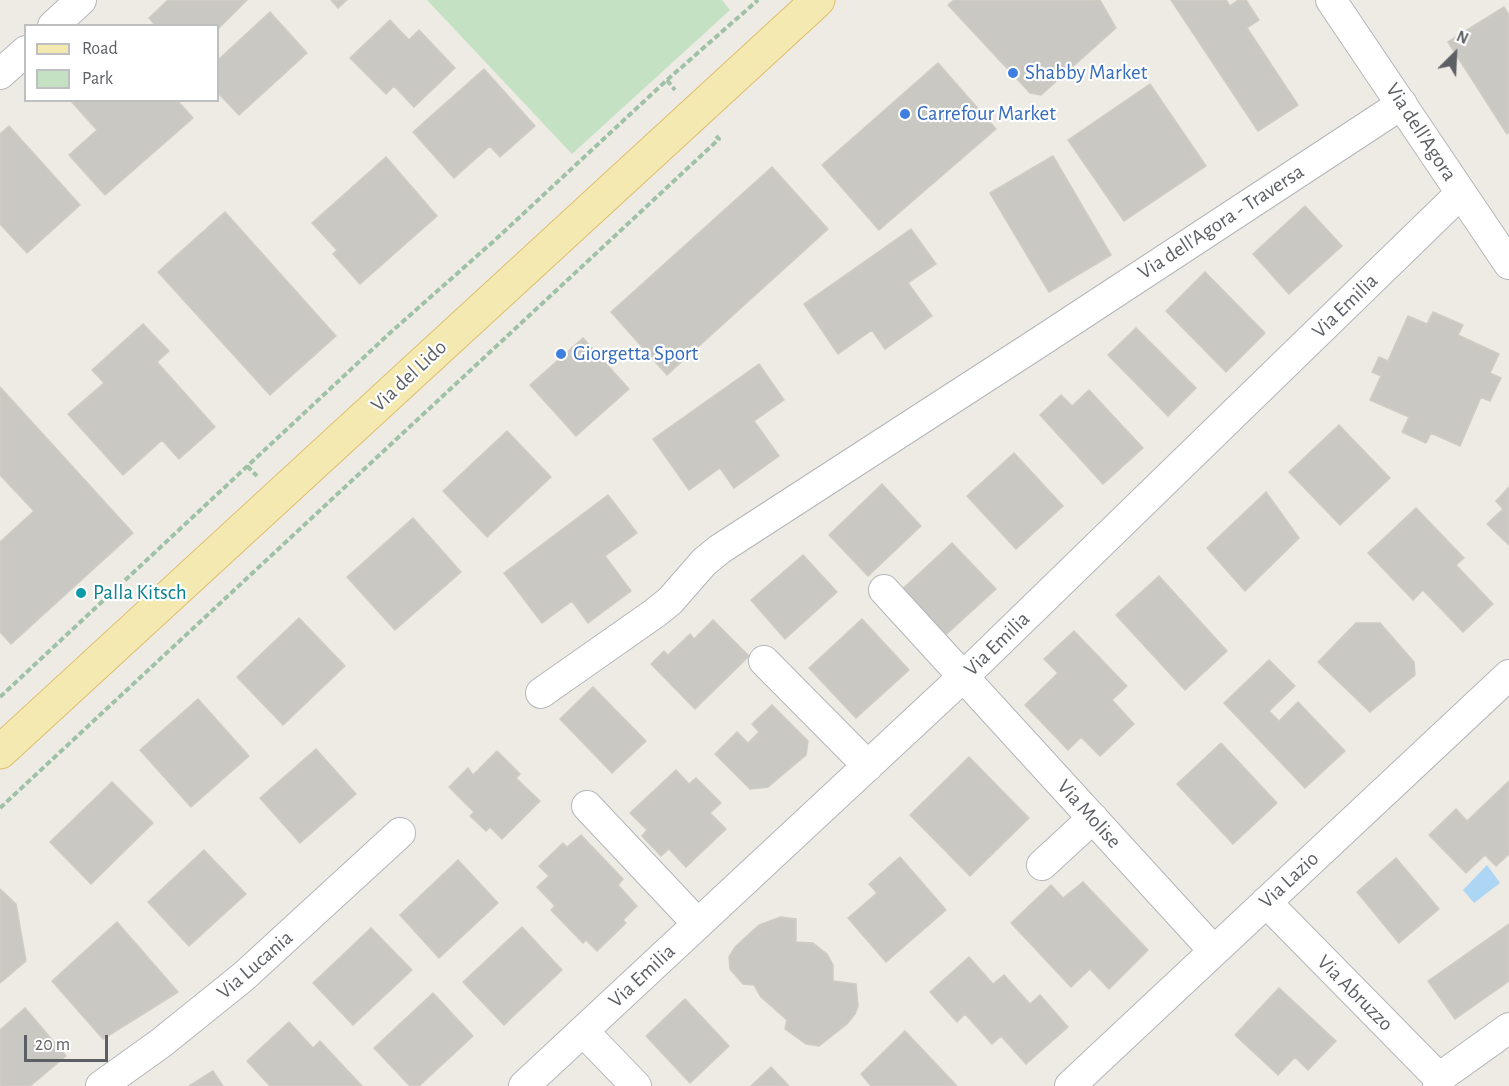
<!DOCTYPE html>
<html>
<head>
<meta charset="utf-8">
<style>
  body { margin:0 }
  #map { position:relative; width:1509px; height:1086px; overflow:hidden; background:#edebe4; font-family:"Alegreya Sans",sans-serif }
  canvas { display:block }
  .legend { position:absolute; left:24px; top:24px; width:195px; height:78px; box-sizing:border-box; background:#fff; border:2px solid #bebfc1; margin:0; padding:8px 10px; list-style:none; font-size:18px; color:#5c5f63 }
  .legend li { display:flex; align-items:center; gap:12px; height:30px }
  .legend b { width:30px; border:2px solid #bebfc1 }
  .north { position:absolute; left:1425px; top:24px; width:60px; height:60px; -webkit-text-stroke:4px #fff; paint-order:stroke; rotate:24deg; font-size:16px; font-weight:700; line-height:24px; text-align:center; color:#5c5f63 }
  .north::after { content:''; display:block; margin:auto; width:21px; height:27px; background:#5c5f63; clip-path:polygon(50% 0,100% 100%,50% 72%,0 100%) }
  .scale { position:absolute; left:24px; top:1035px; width:84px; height:27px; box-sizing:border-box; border:3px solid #5c5f63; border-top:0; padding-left:8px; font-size:18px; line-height:21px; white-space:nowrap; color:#5c5f63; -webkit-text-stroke:4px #fff; paint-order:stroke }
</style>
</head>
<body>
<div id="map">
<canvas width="1509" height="1086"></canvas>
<ul class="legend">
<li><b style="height:8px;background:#f4e9b1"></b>Road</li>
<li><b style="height:16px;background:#c4e1c4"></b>Park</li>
</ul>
<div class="north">N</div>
<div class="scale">20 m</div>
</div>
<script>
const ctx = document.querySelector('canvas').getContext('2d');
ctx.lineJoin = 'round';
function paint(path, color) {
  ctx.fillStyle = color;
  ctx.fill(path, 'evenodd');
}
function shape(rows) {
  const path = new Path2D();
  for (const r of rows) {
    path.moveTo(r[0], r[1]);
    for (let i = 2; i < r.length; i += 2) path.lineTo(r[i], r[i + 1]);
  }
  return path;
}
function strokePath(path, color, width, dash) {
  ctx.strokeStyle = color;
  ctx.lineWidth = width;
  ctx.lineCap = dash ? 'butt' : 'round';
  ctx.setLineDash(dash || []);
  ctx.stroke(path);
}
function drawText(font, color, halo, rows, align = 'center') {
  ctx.font = font + ' "Alegreya Sans",sans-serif';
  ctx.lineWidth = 4.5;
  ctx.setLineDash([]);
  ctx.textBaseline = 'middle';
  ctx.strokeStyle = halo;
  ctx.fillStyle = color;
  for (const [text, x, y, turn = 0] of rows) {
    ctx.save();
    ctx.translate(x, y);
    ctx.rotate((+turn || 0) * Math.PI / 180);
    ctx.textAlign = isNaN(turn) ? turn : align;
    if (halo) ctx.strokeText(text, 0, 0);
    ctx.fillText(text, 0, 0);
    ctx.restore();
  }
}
paint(shape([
  [427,0,722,0,730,10,572,154]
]), '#c4e1c4');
paint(shape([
  [1487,865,1500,883,1474,903,1463,890]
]), '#add5f4');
const building = shape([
  [168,0,247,0,218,29,218,26,156,26,149,18,168,0],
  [331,0,347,0,338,8,331,0],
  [954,0,1100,0,1116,28,1041,95,1030,93,948,5,954,0],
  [1171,0,1226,0,1230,6,1238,0,1246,0,1259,20,1247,28,1298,105,1258,131,1171,0],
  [1504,7,1509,15,1509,132,1507,134,1448,42,1504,7],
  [270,12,307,53,239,115,218,93,218,60,270,12],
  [390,20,409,40,419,30,455,68,414,107,394,86,386,94,350,58,390,20],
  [938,63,996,129,879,230,822,165,938,63],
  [484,69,535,126,500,157,490,146,454,178,413,132,484,69],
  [1150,84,1206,166,1124,221,1068,140,1150,84],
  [70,100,177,100,193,118,105,195,69,155,97,130,70,100],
  [9,126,80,205,27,253,0,224,0,134,9,126],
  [1053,156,1111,255,1049,292,990,193,1053,156],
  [386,157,437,216,360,284,333,254,337,250,312,223,386,157],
  [772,167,828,229,667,375,611,312,772,167],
  [1305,206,1342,246,1289,294,1253,254,1305,206],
  [225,212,336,336,270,395,158,272,225,212],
  [911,229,936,264,908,283,932,316,885,349,872,330,838,354,804,304,911,229],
  [1205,272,1265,333,1226,372,1166,311,1205,272],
  [1433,312,1463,325,1458,335,1499,354,1490,373,1501,378,1490,401,1481,397,1460,446,1431,433,1426,443,1402,432,1409,417,1370,400,1381,376,1372,372,1379,357,1388,361,1408,316,1427,324,1433,312],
  [143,324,169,351,157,362,215,427,179,459,162,440,123,475,68,414,104,383,92,370,143,324],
  [1136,328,1196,388,1168,416,1108,355,1136,328],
  [583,338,629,389,576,436,530,385,583,338],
  [759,364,784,400,754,421,779,456,734,488,720,468,689,490,653,439,759,364],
  [0,387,133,533,11,644,0,632,0,542,34,511,0,475,0,387],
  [1089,390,1143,448,1103,484,1040,415,1061,395,1072,406,1089,390],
  [1339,425,1390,478,1340,525,1289,472,1339,425],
  [507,431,551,477,487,537,443,491,507,431],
  [1014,453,1063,506,1016,549,967,496,1014,453],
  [882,484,921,526,868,576,829,535,882,484],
  [1509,487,1509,545,1487,524,1503,509,1496,501,1509,487],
  [1266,492,1299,538,1245,591,1207,548,1266,492],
  [608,495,637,533,605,556,631,591,588,623,572,601,542,623,504,573,608,495],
  [1416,508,1464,558,1456,565,1493,604,1463,632,1423,590,1413,600,1368,553,1416,508],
  [413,518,461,572,395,630,347,577,413,518],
  [952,543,996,589,939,641,896,595,952,543],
  [803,555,837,592,785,639,751,600,803,555],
  [1159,576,1227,651,1185,690,1116,615,1159,576],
  [299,618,345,666,283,725,237,677,299,618],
  [862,619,909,670,856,718,809,668,862,619],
  [713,620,749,656,695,709,651,664,664,651,668,655,690,634,694,639,713,620],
  [1356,623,1380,623,1414,662,1415,675,1370,712,1318,662,1356,623],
  [1074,631,1127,686,1112,700,1134,724,1100,756,1081,737,1068,750,1025,705,1058,673,1044,659,1074,631],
  [1269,660,1295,686,1269,711,1279,721,1298,702,1345,751,1305,788,1224,703,1269,660],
  [593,687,646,741,612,773,560,719,593,687],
  [198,699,249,756,191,807,140,750,198,699],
  [772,705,808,741,806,755,768,787,750,789,715,754,737,732,748,743,759,732,752,724,772,705],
  [1221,743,1277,803,1233,844,1177,784,1221,743],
  [316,749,356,794,300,843,260,798,316,749],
  [497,751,520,774,516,778,540,801,502,839,490,827,486,831,470,816,474,812,449,787,468,768,473,775,497,751],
  [969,757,1029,818,970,876,910,815,969,757],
  [676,770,689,784,696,778,721,803,710,813,726,829,686,867,669,849,661,856,642,836,647,830,630,813,676,770],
  [1509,781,1509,854,1496,866,1485,855,1466,873,1429,835,1456,809,1467,821,1509,781],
  [112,782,153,823,91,884,50,842,112,782],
  [581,835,623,879,618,885,637,906,623,920,626,923,597,951,586,940,583,943,551,910,555,906,537,887,549,876,539,866,563,843,567,847,581,835],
  [204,850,246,894,189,946,148,902,204,850],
  [900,857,946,910,886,962,848,918,877,893,869,884,900,857],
  [1396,858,1439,909,1399,943,1357,892,1396,858],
  [458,860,498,903,439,958,400,915,458,860],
  [1083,882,1148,950,1109,989,1090,969,1071,987,1011,923,1051,885,1063,898,1083,882],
  [0,889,16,904,26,961,0,983,0,889],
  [781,917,796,919,796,942,813,943,827,954,833,965,833,981,856,984,858,1006,855,1014,847,1024,819,1046,806,1044,785,1029,787,1020,761,997,754,985,743,984,730,969,729,957,735,947,759,925,781,917],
  [117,922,178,992,103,1039,52,981,117,922],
  [1509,924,1509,981,1455,1019,1428,981,1509,924],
  [522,927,562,970,504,1025,463,982,522,927],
  [371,928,412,970,353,1025,313,983,371,928],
  [969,957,993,984,1004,975,1030,1004,1040,995,1068,1027,1026,1064,1001,1036,992,1044,965,1014,957,1022,930,992,969,957],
  [1279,988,1336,1041,1308,1070,1295,1057,1278,1075,1235,1035,1279,988],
  [433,993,473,1036,419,1086,410,1086,374,1048,433,993],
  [685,999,729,1046,690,1083,646,1036,685,999],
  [25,1008,66,1056,30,1086,0,1086,0,1030,25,1008],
  [289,1022,313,1048,320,1041,362,1086,270,1086,247,1061,289,1022],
  [905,1031,957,1086,871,1086,861,1074,905,1031],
  [771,1067,789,1086,751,1086,771,1067],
  [213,1071,223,1086,189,1086,213,1071]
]);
paint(building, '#cac8c3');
strokePath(building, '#d0ccc3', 1.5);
const minor = shape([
  [1331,0,1509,264],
  [53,26,81,0],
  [0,74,26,51],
  [884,590,1214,951],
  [764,661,868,766],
  [541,693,655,613,670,601,704,562,720,549,1041,341,1402,104],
  [587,806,698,924],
  [1042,865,1093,818],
  [1266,902,1439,1078,1438,1086],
  [583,1031,636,1086],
  [1439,1078,1509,1028],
  [101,1086,161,1043,243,977,400,833],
  [524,1086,964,676,1461,193],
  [1070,1086,1509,675]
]);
const major = shape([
  [0,752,818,0]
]);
strokePath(minor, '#b4b6b9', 32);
strokePath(major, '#dfbe6b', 35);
strokePath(shape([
  [667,80,675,90],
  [247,466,257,476],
  [0,697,391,332,495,240,667,80,758,0],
  [0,808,719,139,716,136]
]), '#9ec1a8', 4, [6, 3]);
strokePath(minor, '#fff', 30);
strokePath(major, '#f4e9b1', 33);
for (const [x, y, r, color] of [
  [1013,73,6,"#3f7fe0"],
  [905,114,6,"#3f7fe0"],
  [561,354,6,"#3f7fe0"],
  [81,593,6,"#0f9aa8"]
]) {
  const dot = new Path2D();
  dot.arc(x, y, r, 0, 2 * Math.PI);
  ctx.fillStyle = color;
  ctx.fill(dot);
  strokePath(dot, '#fff', 2);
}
drawText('21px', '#366cbe', '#fff', [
  ["Shabby Market",1025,73],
  ["Carrefour Market",917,114],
  ["Giorgetta Sport",573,354]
], 'left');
drawText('21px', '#5c5f63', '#fff', [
  ["Via dell'Agora",1421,132,57],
  ["Via dell'Agora - Traversa",1221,222,-33],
  ["Via Emilia",1345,306,-44],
  ["Via del Lido",409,376,-43],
  ["Via Emilia",997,644,-44],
  ["Via Molise",1089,814,48],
  ["Via Lazio",1289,880,-43],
  ["Via Lucania",255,965,-41],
  ["Via Emilia",642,976,-43],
  ["Via Abruzzo",1355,993,45]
]);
drawText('21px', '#0d838f', '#fff', [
  ["Palla Kitsch",93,593]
], 'left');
</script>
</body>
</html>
